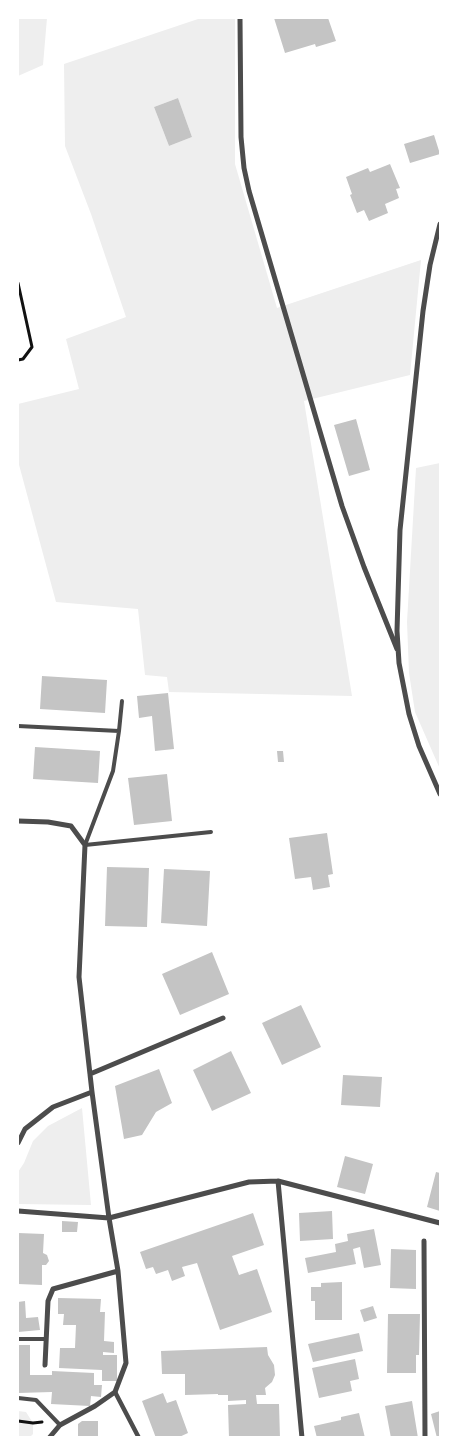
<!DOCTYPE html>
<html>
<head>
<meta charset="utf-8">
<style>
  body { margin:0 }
  #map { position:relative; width:458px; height:1455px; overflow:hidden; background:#fff; font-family:"Space Grotesk",sans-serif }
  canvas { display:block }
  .frame { position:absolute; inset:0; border:19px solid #fff; pointer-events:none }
</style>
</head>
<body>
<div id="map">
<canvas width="458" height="1455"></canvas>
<div class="frame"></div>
</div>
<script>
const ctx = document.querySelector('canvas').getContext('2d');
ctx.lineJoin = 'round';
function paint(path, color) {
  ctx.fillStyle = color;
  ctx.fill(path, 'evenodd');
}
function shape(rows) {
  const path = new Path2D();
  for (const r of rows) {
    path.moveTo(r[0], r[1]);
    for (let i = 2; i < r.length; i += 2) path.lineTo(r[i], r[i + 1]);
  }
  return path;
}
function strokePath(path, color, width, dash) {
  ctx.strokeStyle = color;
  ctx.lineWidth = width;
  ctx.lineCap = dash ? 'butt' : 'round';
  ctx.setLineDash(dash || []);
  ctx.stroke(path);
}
paint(shape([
  [18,18,47,18,43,65,18,76],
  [201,18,235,18,235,164,277,308,421,260,410,375,304,401,352,696,169,692,167,677,145,675,138,609,56,602,18,461,18,404,79,389,66,339,126,317,91,214,65,146,64,64],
  [178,98,192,137,169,146,154,107],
  [440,463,440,769,415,712,409,673,407,622,416,468],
  [82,1108,91,1205,18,1204,18,1172,24,1163,33,1141,48,1126],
  [18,1411,26,1412,33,1423,33,1434,30,1437,18,1438]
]), '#eee');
paint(shape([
  [274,18,328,18,336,41,316,47,315,44,285,53],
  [178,98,192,137,169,146,154,107],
  [434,135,440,154,410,163,404,144],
  [390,164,400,188,396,189,399,198,385,204,388,213,369,221,364,210,357,213,350,195,352,194,346,177,368,168,370,172],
  [356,419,370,470,349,476,334,425],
  [42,676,107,680,105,713,40,709],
  [168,693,174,749,155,751,152,716,139,718,137,696],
  [35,747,100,751,98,783,33,779],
  [277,751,283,751,284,762,278,762],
  [167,774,172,821,134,825,128,778],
  [327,833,333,874,328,875,330,887,313,890,311,877,295,879,289,838],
  [107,867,149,868,147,927,105,926],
  [164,869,210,871,207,926,161,923],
  [212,952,229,994,180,1015,162,974],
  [301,1005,321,1047,282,1065,262,1023],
  [231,1051,251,1093,212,1111,193,1070],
  [159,1069,172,1103,156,1112,142,1135,124,1139,115,1086],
  [343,1075,382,1077,380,1107,341,1105],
  [345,1156,373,1164,365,1194,337,1187],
  [436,1172,440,1173,440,1211,427,1207],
  [332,1211,333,1239,300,1241,299,1213],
  [253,1213,264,1245,232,1256,239,1275,257,1269,272,1312,220,1330,197,1263,182,1267,185,1276,172,1281,168,1270,156,1274,153,1267,146,1269,140,1252],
  [62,1221,78,1222,77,1232,62,1232],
  [374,1229,381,1265,364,1268,360,1247,353,1249,356,1264,308,1273,305,1258,336,1252,335,1244,348,1241,347,1234],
  [18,1233,44,1234,43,1253,47,1255,49,1261,46,1265,42,1265,42,1285,18,1284],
  [391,1249,416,1250,416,1289,390,1288],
  [342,1282,342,1320,315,1320,315,1301,311,1301,311,1287,321,1287,321,1283],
  [58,1298,101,1299,100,1312,105,1312,104,1341,114,1342,114,1353,103,1352,103,1355,117,1355,117,1381,102,1381,102,1370,59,1368,60,1348,75,1348,76,1325,63,1325,64,1314,58,1314],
  [25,1301,26,1318,38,1317,40,1330,18,1332,18,1302],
  [373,1306,377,1318,364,1322,360,1310],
  [388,1314,420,1314,419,1355,416,1355,416,1373,387,1373],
  [359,1333,363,1351,313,1362,308,1344],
  [18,1345,30,1345,30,1375,52,1375,52,1371,94,1373,94,1385,102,1385,101,1397,91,1396,90,1406,51,1404,52,1392,18,1393],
  [267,1347,268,1355,274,1365,275,1375,272,1382,265,1388,266,1395,256,1395,257,1404,279,1404,280,1438,229,1438,228,1405,246,1404,246,1400,228,1401,228,1395,218,1395,218,1394,185,1395,185,1374,162,1374,161,1351],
  [355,1359,359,1379,350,1381,352,1391,319,1398,312,1368],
  [163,1393,167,1403,176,1400,188,1433,177,1438,156,1438,142,1401],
  [412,1401,418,1438,391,1438,385,1406],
  [440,1411,440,1438,437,1438,431,1414],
  [359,1413,365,1438,317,1438,314,1426,341,1420,341,1417],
  [82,1421,98,1421,98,1438,78,1438,78,1424]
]), '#c4c4c4');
strokePath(shape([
  [18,283,32,347,23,359,18,360],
  [18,1421,33,1423,42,1422]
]), '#111', 3);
strokePath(shape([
  [122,701,119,731,113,771,85,845,211,832],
  [18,726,119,731],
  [18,1339,46,1339],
  [18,1398,36,1400,60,1425]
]), '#4c4c4c', 4);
strokePath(shape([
  [115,1392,139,1438]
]), '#4c4c4c', 4.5);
strokePath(shape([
  [240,18,241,137,244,168,249,191,342,506,364,567,397,649],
  [440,224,430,265,423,311,400,530,397,631,399,663,409,714,419,746,440,794],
  [18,821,48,822,71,826,85,845,79,977,92,1092,109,1218,118,1271,126,1363,115,1392,95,1406,60,1425,49,1438],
  [90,1074,223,1018],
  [18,1143,25,1129,53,1107,92,1092],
  [278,1181,302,1438],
  [18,1211,109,1218,249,1182,278,1181,440,1223],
  [424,1241,425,1438],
  [45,1365,48,1301,53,1289,118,1271]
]), '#4c4c4c', 5);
</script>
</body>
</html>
